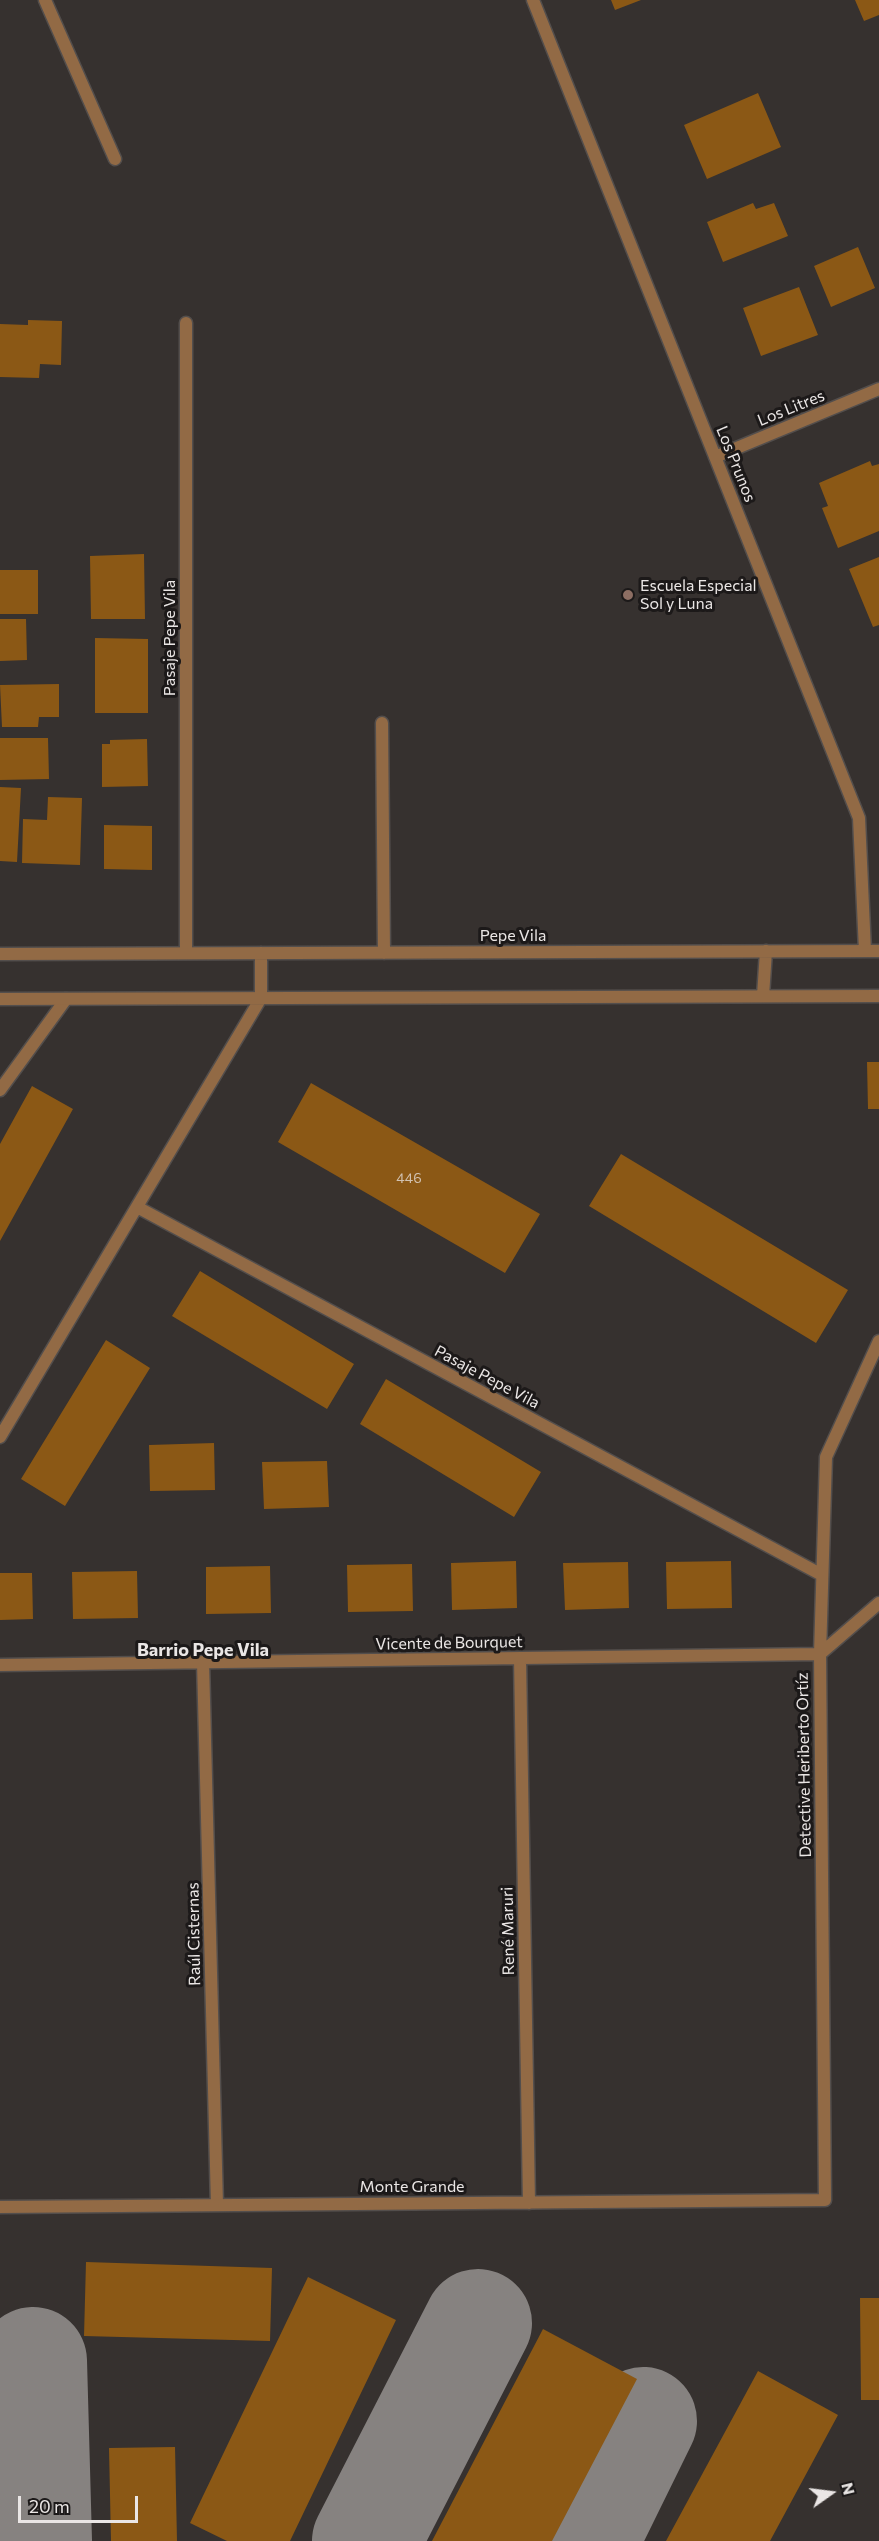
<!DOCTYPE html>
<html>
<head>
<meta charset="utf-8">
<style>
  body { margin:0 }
  #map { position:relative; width:879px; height:2541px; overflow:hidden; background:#36312f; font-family:Commissioner,sans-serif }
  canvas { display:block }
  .north { position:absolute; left:801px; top:2463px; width:60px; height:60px; -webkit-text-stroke:4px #1c1919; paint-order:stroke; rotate:76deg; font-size:16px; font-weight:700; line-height:24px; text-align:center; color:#eae6e5 }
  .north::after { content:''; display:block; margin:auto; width:21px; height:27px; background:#eae6e5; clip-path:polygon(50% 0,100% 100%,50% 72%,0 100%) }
  .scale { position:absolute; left:18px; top:2496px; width:120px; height:27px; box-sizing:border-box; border:3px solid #eae6e5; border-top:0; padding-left:8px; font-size:18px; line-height:21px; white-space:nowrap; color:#eae6e5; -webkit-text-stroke:4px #1c1919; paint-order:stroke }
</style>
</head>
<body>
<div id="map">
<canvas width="879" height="2541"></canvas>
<div class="north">N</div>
<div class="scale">20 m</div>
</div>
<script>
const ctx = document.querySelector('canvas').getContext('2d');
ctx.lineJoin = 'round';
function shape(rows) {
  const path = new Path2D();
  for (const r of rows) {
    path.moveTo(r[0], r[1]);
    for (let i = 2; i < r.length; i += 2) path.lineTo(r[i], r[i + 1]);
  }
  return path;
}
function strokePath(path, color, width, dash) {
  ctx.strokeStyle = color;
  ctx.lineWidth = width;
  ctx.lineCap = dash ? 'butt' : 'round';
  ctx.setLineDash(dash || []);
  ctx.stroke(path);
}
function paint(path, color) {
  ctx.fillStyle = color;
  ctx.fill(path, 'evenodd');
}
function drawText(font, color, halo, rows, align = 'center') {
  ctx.font = font + ' Commissioner,sans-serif';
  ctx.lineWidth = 6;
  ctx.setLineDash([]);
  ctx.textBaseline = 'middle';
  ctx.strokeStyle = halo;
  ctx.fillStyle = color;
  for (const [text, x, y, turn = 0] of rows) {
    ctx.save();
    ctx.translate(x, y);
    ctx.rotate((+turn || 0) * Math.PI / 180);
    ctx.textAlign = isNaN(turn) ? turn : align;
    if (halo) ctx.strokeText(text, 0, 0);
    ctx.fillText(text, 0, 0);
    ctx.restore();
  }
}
strokePath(shape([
  [33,2361,38,2541],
  [366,2541,478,2323],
  [584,2541,643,2421]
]), '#868280', 108);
paint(shape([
  [611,0,641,0,615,10],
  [855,0,879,0,879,15,864,21],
  [758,93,781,147,707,179,684,125],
  [753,203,756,209,774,203,788,236,723,262,707,222],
  [858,247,875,288,831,307,814,266],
  [799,287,818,335,761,356,743,308],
  [28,320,62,321,61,365,40,364,39,378,0,377,0,324,28,325],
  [870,461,872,466,879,464,879,531,838,548,822,508,828,506,819,483],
  [144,554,145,619,91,619,90,556],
  [879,557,879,625,873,627,849,569],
  [0,570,38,570,38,614,0,614],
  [0,619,26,619,27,660,0,661],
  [95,638,148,639,148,713,95,713],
  [59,684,59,717,39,717,38,727,2,727,0,685],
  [0,738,48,738,49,779,0,780],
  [147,739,148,786,102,787,102,744,110,744,110,740],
  [0,787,21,788,17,862,0,861],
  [48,797,82,798,80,865,22,863,23,819,47,820],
  [104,825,152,826,152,870,104,869],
  [867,1062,879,1062,879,1109,868,1109],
  [311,1083,540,1214,505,1273,278,1142],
  [32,1086,73,1109,0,1241,0,1144],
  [621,1154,848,1290,816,1343,589,1206],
  [200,1271,354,1364,327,1409,172,1316],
  [106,1340,150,1368,65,1506,21,1479],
  [386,1379,541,1472,514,1517,360,1424],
  [214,1443,215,1490,150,1491,149,1445],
  [327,1461,329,1507,264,1509,262,1462],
  [516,1561,517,1608,452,1610,451,1563],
  [731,1561,732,1608,667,1609,666,1562],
  [628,1562,629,1608,565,1610,563,1563],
  [412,1564,413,1611,348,1612,347,1565],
  [270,1566,271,1613,206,1614,206,1567],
  [137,1571,138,1618,73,1619,72,1572],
  [0,1573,32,1573,33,1619,0,1620],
  [86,2262,272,2268,270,2341,84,2336],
  [308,2277,396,2320,290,2541,227,2541,190,2523],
  [860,2298,879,2298,879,2400,861,2400],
  [543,2329,637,2379,552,2541,432,2541],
  [758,2371,838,2415,770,2541,666,2541],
  [175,2447,177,2541,111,2541,109,2448]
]), '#8b5815');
const service = shape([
  [0,1090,66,999]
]);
const minor = shape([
  [45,0,115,159],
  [533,0,859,818,865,951],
  [186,323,186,953],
  [715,457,879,389],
  [382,723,384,953],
  [0,954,879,951],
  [763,996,766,951],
  [0,999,879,996],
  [137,1207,822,1575],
  [0,1437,261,998,261,953],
  [520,1658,529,2203],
  [203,1662,217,2205],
  [0,1665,820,1654,879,1603],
  [0,2207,825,2200,820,1654,826,1457,879,1341]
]);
strokePath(service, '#534e4c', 15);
strokePath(minor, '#534e4c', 15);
strokePath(service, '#926a45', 12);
strokePath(minor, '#926a45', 12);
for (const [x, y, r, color] of [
  [628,595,6,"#8d6e63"]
]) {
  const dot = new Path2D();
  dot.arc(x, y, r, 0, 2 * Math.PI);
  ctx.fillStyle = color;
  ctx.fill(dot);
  strokePath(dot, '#1c1919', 2);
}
drawText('14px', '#d2c2b1', null, [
  ["446",409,1178]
]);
drawText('16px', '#eae6e5', '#1c1919', [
  ["Los Litres",791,408,-22],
  ["Los Prunos",736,464,68],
  ["Pasaje Pepe Vila",170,638,-90],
  ["Pepe Vila",513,936],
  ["Pasaje Pepe Vila",487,1377,28],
  ["Vicente de Bourquet",449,1643,-1],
  ["Detective Heriberto Ortíz",804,1765,-91],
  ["René Maruri",508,1931,-91],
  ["Raúl Cisternas",194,1934,-91],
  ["Monte Grande",412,2187]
]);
drawText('16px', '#eae6e5', '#1c1919', [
  ["Escuela Especial",640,586],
  ["Sol y Luna",640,604]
], 'left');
drawText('bold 18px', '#eae6e5', '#1c1919', [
  ["Barrio Pepe Vila",203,1650]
]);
</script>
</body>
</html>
